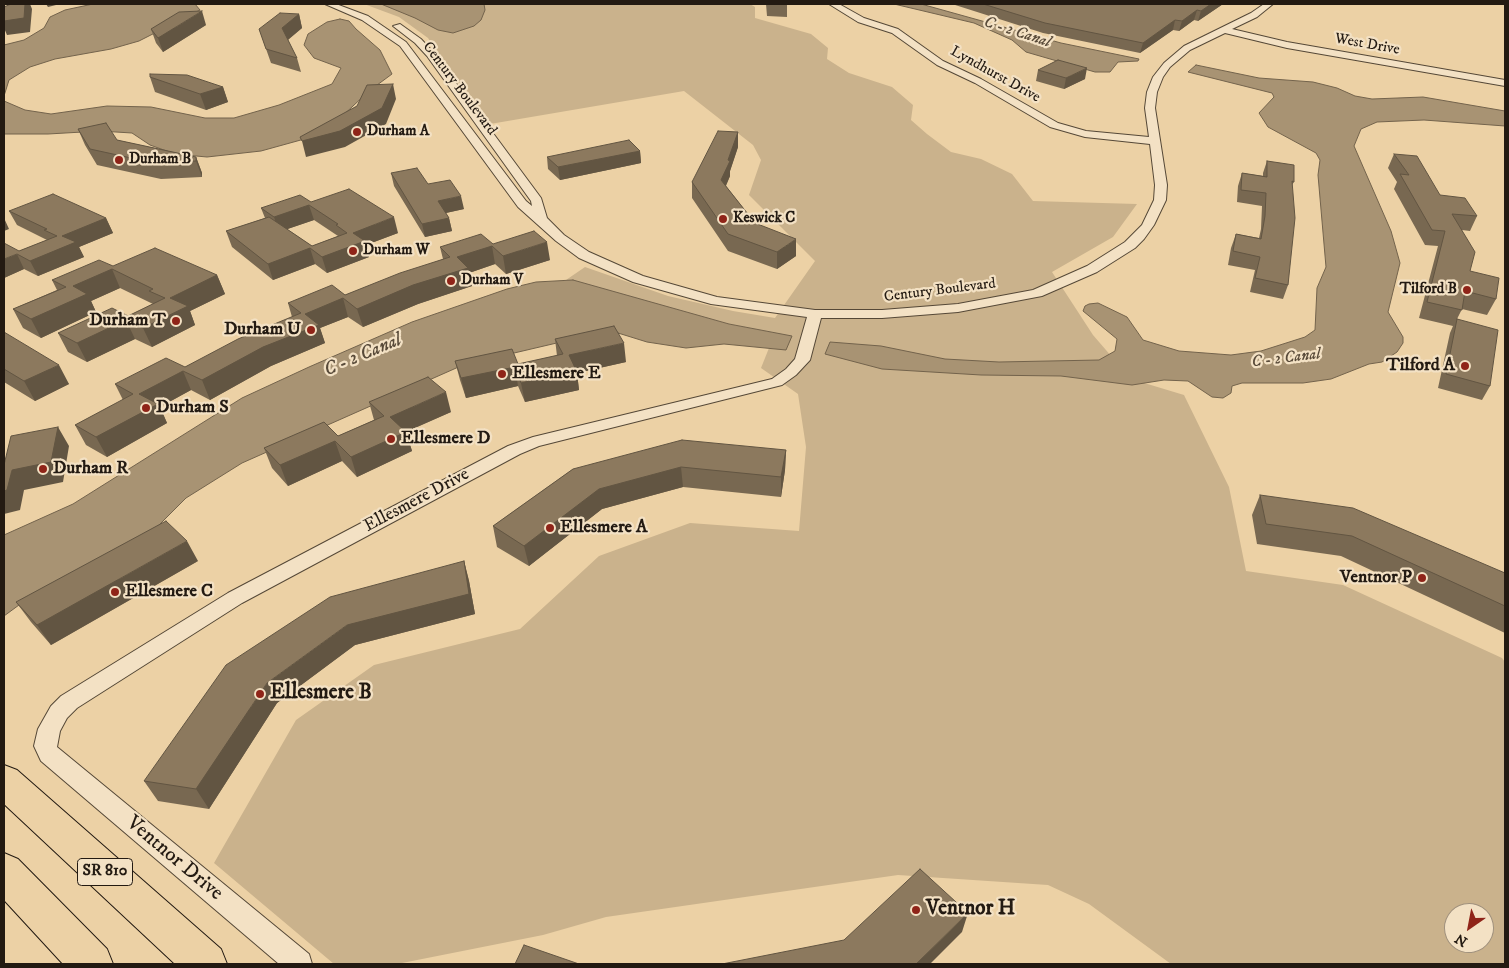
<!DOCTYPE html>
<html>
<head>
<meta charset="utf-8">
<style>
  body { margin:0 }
  #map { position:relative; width:1509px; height:968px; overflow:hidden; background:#ecd1a5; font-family:"IM FELL DW Pica",serif }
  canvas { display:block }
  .frame { position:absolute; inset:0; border:5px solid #231a12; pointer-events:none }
  .north { position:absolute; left:1444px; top:903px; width:50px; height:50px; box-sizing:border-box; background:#f3e1c4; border:1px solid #a0917d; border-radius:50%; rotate:213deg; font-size:14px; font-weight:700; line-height:20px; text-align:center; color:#231a12 }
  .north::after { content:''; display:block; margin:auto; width:18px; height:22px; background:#8f2418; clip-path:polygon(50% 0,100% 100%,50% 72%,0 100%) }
</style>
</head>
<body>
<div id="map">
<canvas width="1509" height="968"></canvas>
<div class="frame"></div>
<div class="north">N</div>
</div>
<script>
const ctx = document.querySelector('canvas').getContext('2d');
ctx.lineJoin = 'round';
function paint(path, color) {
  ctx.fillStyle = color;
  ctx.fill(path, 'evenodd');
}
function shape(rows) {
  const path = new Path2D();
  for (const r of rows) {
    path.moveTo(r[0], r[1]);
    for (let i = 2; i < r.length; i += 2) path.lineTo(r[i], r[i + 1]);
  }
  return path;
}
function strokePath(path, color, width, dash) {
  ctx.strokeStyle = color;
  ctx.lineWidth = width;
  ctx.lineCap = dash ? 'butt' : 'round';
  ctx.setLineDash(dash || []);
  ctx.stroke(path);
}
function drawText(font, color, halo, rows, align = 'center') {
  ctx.font = font + ' "IM FELL DW Pica",serif';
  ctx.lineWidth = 4.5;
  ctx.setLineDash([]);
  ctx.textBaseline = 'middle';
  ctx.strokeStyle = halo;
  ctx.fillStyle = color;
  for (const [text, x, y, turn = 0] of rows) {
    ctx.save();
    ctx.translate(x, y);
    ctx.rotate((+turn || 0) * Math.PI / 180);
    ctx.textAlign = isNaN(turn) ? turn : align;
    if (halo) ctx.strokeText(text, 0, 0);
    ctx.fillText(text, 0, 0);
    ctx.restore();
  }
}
paint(shape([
  [364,4,750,4,755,7,755,18,811,34,828,48,827,59,849,73,892,87,913,105,911,120,927,134,951,152,981,159,1012,174,1033,201,1137,204,1113,237,1052,272,1093,335,1131,379,1184,395,1229,487,1246,571,1343,585,1502,658,1505,662,1505,964,1171,964,1089,904,1048,885,898,875,606,917,543,935,397,964,334,964,214,863,296,720,374,665,520,629,599,556,690,523,799,531,806,447,798,394,761,368,775,333,729,324,566,280,585,267,668,296,733,311,775,318,815,261,749,195,761,160,753,145,684,91,490,124,453,76,428,38,399,17],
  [1454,913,1484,913,1484,943,1454,943]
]), '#cab28c');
const water = shape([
  [93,4,195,4,200,10,139,41,111,49,55,59,30,67,9,80,4,96,4,45,24,40,44,28,50,17,65,10,93,4],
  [381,4,484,4,485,10,481,20,474,26,453,33,438,30,415,18,381,4],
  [894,4,921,4,1061,43,1139,59,1138,61,1118,62,1110,72,1095,72,1026,52,1012,40,974,23,894,4],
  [340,19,349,21,356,29,380,50,392,74,369,91,337,121,308,138,261,151,207,157,175,154,150,145,132,133,100,131,48,134,4,134,4,101,25,110,51,114,107,106,151,107,205,118,234,118,279,105,332,84,341,68,314,58,304,45,308,34,327,22,340,19],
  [1196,65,1259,78,1313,82,1337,88,1355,96,1372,99,1423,97,1505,111,1505,126,1424,120,1377,122,1361,129,1354,146,1391,231,1400,263,1388,312,1403,337,1403,343,1397,352,1382,362,1369,364,1331,379,1303,383,1242,383,1232,386,1231,393,1223,398,1212,397,1188,381,1164,380,1132,385,1061,376,981,375,882,369,825,354,830,342,881,346,945,359,999,362,1099,360,1115,351,1117,339,1083,311,1085,306,1089,304,1098,303,1127,317,1143,340,1179,351,1231,355,1261,351,1305,337,1315,330,1317,288,1326,267,1318,175,1320,160,1316,153,1268,127,1259,113,1274,97,1272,93,1188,72,1196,65],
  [573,280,729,324,792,336,786,350,724,344,686,348,647,342,618,333,578,338,463,365,242,463,186,498,150,534,19,605,4,616,4,535,73,504,242,398,309,367,412,322,507,289,536,282,573,280]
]);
paint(water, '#a89373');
strokePath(water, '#73634c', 1);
const street = shape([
  [325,4,336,4,368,16,406,42,526,201,532,206,531,201,427,56,415,43,393,26,400,24,421,39,433,52,541,198,547,218,564,235,589,252,643,276,717,297,815,310,882,310,958,304,1033,290,1087,266,1125,242,1142,225,1154,200,1155,185,1150,144,1085,137,1050,127,975,83,937,65,892,33,858,22,829,4,839,4,864,18,898,29,943,61,981,79,1058,123,1086,131,1149,137,1145,108,1147,92,1153,77,1164,63,1184,46,1251,13,1264,4,1273,4,1257,17,1232,29,1287,42,1505,80,1505,86,1287,48,1225,33,1190,50,1170,67,1163,77,1157,92,1155,108,1167,185,1166,200,1154,225,1144,239,1135,248,1097,272,1042,296,958,312,882,318,821,318,810,360,796,375,782,385,539,446,520,454,242,603,77,708,67,718,60,731,57,747,309,954,312,964,279,964,41,761,34,746,38,729,51,706,61,696,228,593,508,446,533,437,772,379,786,369,795,359,807,317,711,304,633,282,579,258,556,241,518,207,400,46,362,20,325,4]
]);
const primary = shape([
  [4,765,17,770,221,949,227,964,175,964,4,804,4,765],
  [4,853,18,859,107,949,113,964,63,964,4,900,4,853]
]);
strokePath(street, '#554837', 2);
strokePath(primary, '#231a12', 2);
paint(street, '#f3e1c4');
paint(primary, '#ecd1a5');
paint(shape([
  [766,4,787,4,787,17,767,16],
  [952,4,1223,4,1198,21,1194,20,1179,31,1173,30,1140,53,1043,33],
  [299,14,302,28,288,40,297,58,301,72,271,63,259,29],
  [206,25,163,52,156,43,151,29],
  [1038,70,1085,79,1064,89,1036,81],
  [150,77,223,87,228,102,206,110,155,92],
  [78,129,117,140,196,157,202,173,202,177,161,179,97,165,85,145],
  [738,132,738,147,730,171,730,176,726,186,755,223,796,256,777,269,728,251,692,198,692,182],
  [640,151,641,163,560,180,548,169,547,157],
  [1394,154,1440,195,1477,216,1470,231,1462,230,1470,271,1496,299,1487,315,1462,309,1457,319,1490,386,1482,400,1438,388,1450,333,1453,326,1419,318,1438,246,1425,245,1394,189,1397,182,1388,168],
  [1267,161,1294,182,1292,185,1288,285,1283,299,1250,292,1255,270,1228,265,1231,248,1236,234,1259,238,1261,229,1262,206,1237,202,1238,186,1242,173,1263,176,1263,173],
  [391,173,428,184,464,209,446,213,449,218,452,231,425,237,394,186],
  [311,202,398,233,366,245,369,257,327,273,315,264,273,280,232,247,226,231,265,218,261,208],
  [314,220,338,236,312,246,287,229],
  [9,211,106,218,113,233,79,247,84,257,38,276,24,269,4,278,19,251,47,240,17,225],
  [493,244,550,260,506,274,495,264,469,273,472,286,418,304,363,327,348,317,320,328,325,343,271,366,210,400,191,390,160,407,167,423,107,457,86,445,75,425,123,400,115,384,185,367,292,317,288,303,345,295,443,259,440,247],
  [113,266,217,275,225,294,190,311,195,325,152,347,135,339,87,362,68,352,58,333,128,316,153,304,120,288,91,301,96,312,41,338,23,328,13,309,57,290,52,280],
  [4,332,69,384,35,401,4,382],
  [555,339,626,362,577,373,579,390,525,402,518,386,466,398,460,380,455,361,518,364,557,356],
  [369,402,451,412,406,432,412,451,357,477,342,461,288,486,272,468,264,448,338,436,374,420],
  [786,450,785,470,781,497,683,487,602,509,529,566,497,547,493,526,573,469],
  [1260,495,1505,573,1505,633,1341,556,1257,544,1252,515],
  [198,561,51,645,31,622,16,602],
  [464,561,469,581,475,614,355,645,277,703,209,809,158,801,144,781]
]), '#786851');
paint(shape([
  [25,4,30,4,32,9,30,32,7,35,4,28,4,21],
  [46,4,60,4,48,7],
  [1211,4,1223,4,1198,21,1201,11],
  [1197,10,1194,20,1179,31,1182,21],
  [202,11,206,25,163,52,158,38],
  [299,14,302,28,285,42,282,28],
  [1175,20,1173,30,1140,53,1143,43],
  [1087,68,1085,79,1064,89,1066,78],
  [393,84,396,99,386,124,345,147,306,157,302,141],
  [223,87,228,102,206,110,200,94],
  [738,132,738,147,730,171,730,176,721,196,721,180],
  [640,151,641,163,560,180,558,167],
  [196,157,202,173,202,177,196,161],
  [461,196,464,209,441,214,438,201],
  [309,205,314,220,279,232,274,217],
  [394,217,398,233,366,245,369,257,327,273,322,257,353,233],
  [4,218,9,229,4,231],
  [106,218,113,233,79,247,84,257,38,276,30,261,62,236],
  [449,218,452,231,425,237,422,224],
  [796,239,796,256,777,269,777,252],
  [547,242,550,260,506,274,503,256],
  [492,246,495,264,469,273,472,286,418,304,363,327,357,309,457,257],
  [310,248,315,264,273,280,268,264],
  [17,254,24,269,4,278,4,259],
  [112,269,120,288,91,301,96,312,41,338,31,319,73,286],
  [217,275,225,294,190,311,195,325,152,347,143,328,170,298],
  [343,298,348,317,320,328,325,343,271,366,210,400,202,380,305,314],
  [126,320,135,339,87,362,77,343],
  [624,343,626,362,577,373,579,390,525,402,521,383,569,355],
  [59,365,69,384,35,401,24,381],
  [515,367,518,386,466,398,461,378],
  [183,371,191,390,160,407,167,423,107,457,96,437,139,394],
  [446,392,451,412,396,436,390,417],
  [58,427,69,446,63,482,24,490,20,510,4,514,4,491,12,470],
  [406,432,412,451,357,477,351,457],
  [335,441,342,461,288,486,280,465],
  [786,450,785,470,781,497,781,477],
  [681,467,683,487,602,509,529,566,524,546,599,489],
  [187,541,198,561,51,645,37,625],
  [464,561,469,581,475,614,355,645,277,703,209,809,196,789,267,683,347,625],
  [968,913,962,932,930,964,916,964]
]), '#625542');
const building = shape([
  [11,4,25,4,24,18,4,21,4,7,11,4],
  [983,4,1211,4,1201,11,1197,10,1182,21,1175,20,1143,43,1045,23,983,4],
  [202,11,158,38,151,29,179,12,202,11],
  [280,13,299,14,282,28,297,58,266,49,259,29,280,13],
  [1058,60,1087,68,1066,78,1038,70,1058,60],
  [150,74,187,75,223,87,200,94,150,77,150,74],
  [393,84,382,108,340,131,302,141,300,137,357,106,367,85,393,84],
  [106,123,117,140,196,157,196,161,154,163,90,149,78,129,106,123],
  [718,131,738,132,728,160,730,161,721,180,755,223,796,239,777,252,728,234,692,182,718,131],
  [629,140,640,151,558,167,547,157,629,140],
  [1394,154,1417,156,1440,195,1465,198,1477,216,1452,214,1475,252,1470,271,1499,278,1496,299,1465,291,1462,310,1427,302,1445,231,1432,230,1400,174,1409,175,1394,154],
  [1267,161,1294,165,1294,182,1292,181,1295,218,1288,285,1255,278,1260,257,1233,251,1236,234,1261,239,1265,216,1266,193,1241,190,1242,173,1267,177,1267,161],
  [417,168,428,184,450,180,461,196,438,201,449,218,422,224,391,173,417,168],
  [349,189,394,217,353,233,365,241,322,257,310,248,268,264,226,231,269,217,312,246,347,233,336,225,338,224,309,205,274,217,261,208,300,195,311,202,349,189],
  [53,194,106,218,62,236,76,242,30,261,17,254,4,259,4,243,19,251,57,236,44,230,47,229,9,211,53,194],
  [534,231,547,242,503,256,492,246,457,257,468,268,413,285,357,309,343,298,305,314,319,325,263,347,202,380,183,371,139,394,158,404,96,437,75,425,133,394,115,384,166,358,185,367,238,339,301,313,288,303,332,285,345,295,400,273,450,257,440,247,481,234,493,244,534,231],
  [155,248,217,275,170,298,188,306,143,328,126,320,77,343,58,333,112,308,128,316,165,298,149,291,153,289,112,269,73,286,87,294,31,319,13,309,66,287,52,280,99,260,113,266,155,248],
  [1457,319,1498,330,1490,386,1446,374,1457,319],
  [614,326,624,343,569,355,576,370,521,383,515,367,461,378,455,361,512,349,518,364,563,354,555,339,614,326],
  [4,332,59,365,24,381,4,369,4,332],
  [428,377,446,392,390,417,406,432,351,457,335,441,280,465,264,448,324,422,338,436,384,416,369,402,428,377],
  [58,427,51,462,12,470,7,490,4,491,4,465,11,436,58,427],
  [682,440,786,450,781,477,681,467,599,489,524,546,493,526,573,469,682,440],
  [1260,495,1353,508,1505,573,1505,606,1352,536,1266,524,1260,495],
  [166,521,187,541,37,625,16,602,166,521],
  [464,561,469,594,347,625,267,683,196,789,144,781,226,665,330,597,464,561],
  [920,869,968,913,916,964,722,964,844,940,920,869],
  [524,945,579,964,515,964,524,945]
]);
paint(building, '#8c795e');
strokePath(building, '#625542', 1);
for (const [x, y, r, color] of [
  [357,132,5,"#8f2418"],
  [119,160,5,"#8f2418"],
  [723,219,5,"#8f2418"],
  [353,251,5,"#8f2418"],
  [451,281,5,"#8f2418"],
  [1467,290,5,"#8f2418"],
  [176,321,5,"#8f2418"],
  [311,330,5,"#8f2418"],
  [1465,366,5,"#8f2418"],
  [502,374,5,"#8f2418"],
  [146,408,5,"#8f2418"],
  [391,439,5,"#8f2418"],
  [43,469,5,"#8f2418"],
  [550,528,5,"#8f2418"],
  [1422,578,5,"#8f2418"],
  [115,592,5,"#8f2418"],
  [260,694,5,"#8f2418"],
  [916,910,5,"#8f2418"]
]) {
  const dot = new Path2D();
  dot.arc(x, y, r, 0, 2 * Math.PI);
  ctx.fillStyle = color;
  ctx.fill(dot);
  strokePath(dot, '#f3e1c4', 2);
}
drawText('15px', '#231a12', '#f3e1c4', [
  ["West Drive",1367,45,10],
  ["Lyndhurst Drive",995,75,29],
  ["Century Boulevard",459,89,53],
  ["Century Boulevard",940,291,-7]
]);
drawText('bold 15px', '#231a12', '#f3e1c4', [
  ["Durham A",367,132],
  ["Durham B",129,160],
  ["Keswick C",733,219],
  ["Durham W",363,251],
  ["Durham V",461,281],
  ["Tilford B",1457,290,"right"]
], 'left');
drawText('italic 16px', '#584a39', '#f3e1c4', [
  ["C - 2 Canal",1017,33,18],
  ["C - 2 Canal",1286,359,-7]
]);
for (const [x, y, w] of [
  [105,872,55]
]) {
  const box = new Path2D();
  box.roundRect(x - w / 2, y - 13.5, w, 27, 4);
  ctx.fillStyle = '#f3e1c4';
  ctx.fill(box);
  strokePath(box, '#231a12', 1);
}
drawText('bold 16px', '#231a12', null, [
  ["SR 810",105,872]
]);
drawText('bold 18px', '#231a12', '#f3e1c4', [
  ["Durham T",166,321,"right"],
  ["Durham U",301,330,"right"],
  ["Tilford A",1455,366,"right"],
  ["Ellesmere E",512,374],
  ["Durham S",156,408],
  ["Ellesmere D",401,439],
  ["Durham R",53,469],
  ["Ellesmere A",560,528],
  ["Ventnor P",1412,578,"right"],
  ["Ellesmere C",125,592]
], 'left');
drawText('18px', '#231a12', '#f3e1c4', [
  ["Ellesmere Drive",417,501,-28]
]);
drawText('italic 19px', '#584a39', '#f3e1c4', [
  ["C - 2 Canal",363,356,-23]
]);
drawText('bold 21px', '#231a12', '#f3e1c4', [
  ["Ellesmere B",270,694],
  ["Ventnor H",926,910]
], 'left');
drawText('21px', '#231a12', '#f3e1c4', [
  ["Ventnor Drive",174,859,40]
]);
</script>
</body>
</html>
